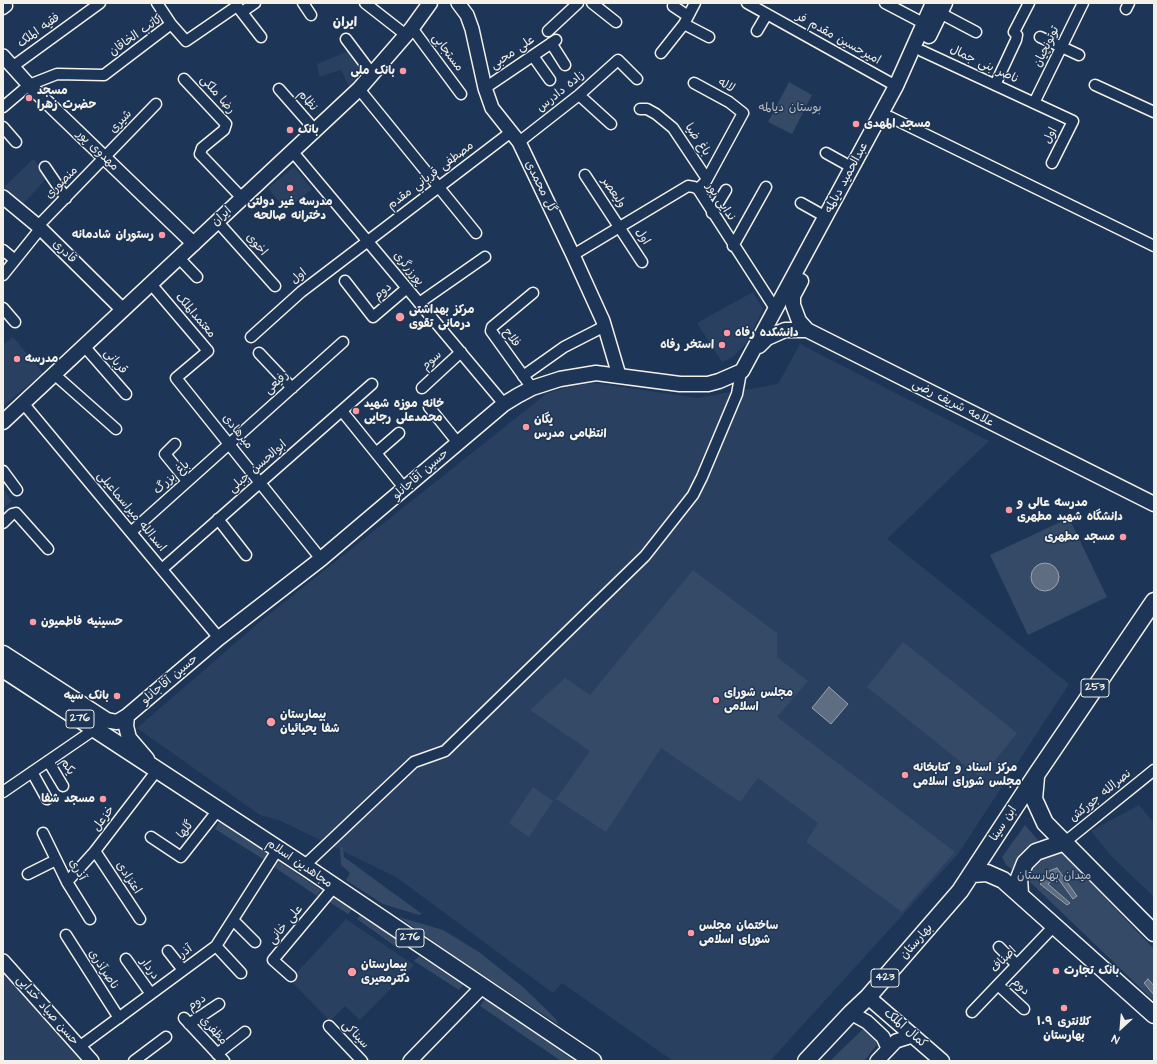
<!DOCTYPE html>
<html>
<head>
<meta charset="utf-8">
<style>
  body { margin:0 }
  #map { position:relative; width:1157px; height:1064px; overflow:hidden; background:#1d3557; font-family:"Architects Daughter",sans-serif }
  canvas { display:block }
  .frame { position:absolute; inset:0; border:4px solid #f4f1e8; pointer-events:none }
  .north { position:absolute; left:1101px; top:1008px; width:40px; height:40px; -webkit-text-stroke:3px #1d3557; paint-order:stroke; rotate:206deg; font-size:11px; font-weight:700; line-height:16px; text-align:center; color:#f4f1e8 }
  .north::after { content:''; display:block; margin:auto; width:14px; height:18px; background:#f4f1e8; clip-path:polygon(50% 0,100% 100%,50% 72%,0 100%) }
</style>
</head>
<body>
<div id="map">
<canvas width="1157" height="1064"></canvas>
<div class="frame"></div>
<div class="north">N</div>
</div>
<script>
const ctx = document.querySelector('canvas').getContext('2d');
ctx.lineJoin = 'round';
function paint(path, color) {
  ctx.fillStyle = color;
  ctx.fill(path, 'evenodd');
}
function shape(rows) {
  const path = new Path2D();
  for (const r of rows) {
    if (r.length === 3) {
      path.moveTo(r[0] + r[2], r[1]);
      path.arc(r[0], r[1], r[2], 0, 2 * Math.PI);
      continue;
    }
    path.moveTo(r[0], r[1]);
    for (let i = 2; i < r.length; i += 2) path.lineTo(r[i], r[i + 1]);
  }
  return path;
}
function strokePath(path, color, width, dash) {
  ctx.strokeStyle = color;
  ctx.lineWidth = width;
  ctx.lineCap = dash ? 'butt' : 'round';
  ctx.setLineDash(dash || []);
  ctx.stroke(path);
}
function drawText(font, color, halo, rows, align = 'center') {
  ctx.font = font + ' "Architects Daughter","Playpen Sans Arabic",sans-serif';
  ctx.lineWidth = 3;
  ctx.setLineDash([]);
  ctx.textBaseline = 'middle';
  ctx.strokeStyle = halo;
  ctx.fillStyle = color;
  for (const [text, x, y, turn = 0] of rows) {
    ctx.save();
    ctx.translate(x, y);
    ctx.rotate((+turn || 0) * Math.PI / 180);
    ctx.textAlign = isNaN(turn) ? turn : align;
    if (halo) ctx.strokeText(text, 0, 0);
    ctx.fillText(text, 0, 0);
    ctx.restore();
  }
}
paint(shape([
  [349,51,362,72,349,86,341,70,319,77,317,64],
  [33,159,48,177,23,204,4,187],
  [294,167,312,189,286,210,268,188],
  [753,292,763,309,746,343,733,357,722,362,697,323],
  [13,337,43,373,4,405,3,345],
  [800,344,989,441,887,539,1069,684,958,854,770,1061,673,1061,562,983,553,993,396,877,281,821,260,815,137,728,262,620,546,394,567,387,594,383,697,398,778,384],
  [3,489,12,501,3,509],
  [1139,805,1154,823,1154,897,1111,856,1091,831],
  [346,919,414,965,360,1020,345,1006,330,1021,290,980],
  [3,967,87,1061,3,1061]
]), '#2a4060');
paint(shape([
  [789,82,812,95,792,134,768,122],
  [1069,518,1107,597,1028,635,990,555],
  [693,570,777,633,777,657,808,681,777,717,955,852,902,912,806,842,818,823,758,778,740,802,661,748,606,832,556,799,590,751,530,710,565,678,590,695],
  [903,642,1017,733,981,778,867,687],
  [533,787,553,801,529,837,509,823],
  [219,822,270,855,266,861,215,829],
  [1025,825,1038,840,1029,847,1013,870,1006,865,1002,857],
  [340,846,343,848,344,857,422,914,419,915,383,904,346,880,350,873,341,865],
  [1053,852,1061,852,1154,949,1154,1001,1030,882,1030,876,1036,864,1043,856],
  [278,861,321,890,317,896,274,867],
  [332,895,353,908,348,914,326,900],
  [361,914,404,943,399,949,357,919],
  [399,917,443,930,479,952,523,987,555,1018,559,1025,469,966],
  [419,956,463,985,459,990,414,961],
  [485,999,575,1061,561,1061,480,1006],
  [863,1029,869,1030,876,1041,876,1046,864,1061,830,1061]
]), '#354a67');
const water = shape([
  [1045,577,14],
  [829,687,848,704,831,724,812,708,829,687],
  [1057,868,1077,896,1073,899,1057,877,1048,884,1070,903,1067,905,1040,884,1042,882,1042,878,1046,872,1057,868],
  [1148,979,1154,986,1154,995,1144,983,1148,979]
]);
paint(water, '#5e6d82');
strokePath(water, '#9aa2ab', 1);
const minor = shape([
  [157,3,171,24],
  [303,3,311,15],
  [365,3,406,35],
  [592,3,616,22],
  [747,3,896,86],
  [885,3,925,24],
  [673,6,688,16],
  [3,9,7,6],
  [1126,9,1129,3],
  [242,12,255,3],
  [940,13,976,32],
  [684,24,709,37],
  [412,28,461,94],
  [548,31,578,3],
  [757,31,767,14],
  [1040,37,1079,55],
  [346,39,373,75],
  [551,43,565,65],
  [922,51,1073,121,1052,163],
  [661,53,684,24,695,3],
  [533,56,550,80],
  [12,67,100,3],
  [184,79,226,124,224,130,202,148,200,154,242,198],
  [694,83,729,102,743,113,706,181,698,189],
  [995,85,1016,40,1017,35,1014,32,1029,3],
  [1095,85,1154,112],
  [485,88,556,40],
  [279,89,315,130],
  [359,89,476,233],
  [579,95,611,124],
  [1034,103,1083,3],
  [3,107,29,85,57,74,104,75,171,24,186,41,237,6,261,37],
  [640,109,647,109,656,114,673,128,707,179],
  [890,117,1154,246],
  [3,127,16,142],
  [519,142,579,95,618,60,637,79],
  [292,151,504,404],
  [826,153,853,168],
  [45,167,66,198],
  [585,175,642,262],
  [801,203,826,217],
  [712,213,726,190],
  [217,221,275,286],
  [38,226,156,104],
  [733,246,766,187],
  [3,250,15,260],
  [573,255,688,186,694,187,698,189,776,310],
  [179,258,197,277],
  [3,275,40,229],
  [345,281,373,317,407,288],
  [151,284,208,351,176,378,321,559],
  [419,303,485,257],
  [3,308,15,322],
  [251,337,301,292,511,132],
  [84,346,126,394],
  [259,353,292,388],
  [54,374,116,429],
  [523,376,564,347,605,326],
  [422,388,461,352],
  [532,388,491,331,492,327,533,293],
  [23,403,219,638],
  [429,407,458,443],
  [342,411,405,489],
  [175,444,165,454,187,481],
  [376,453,399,433],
  [3,471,17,490],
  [218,519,246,555],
  [3,523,12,514,16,513,48,549],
  [131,532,343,342],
  [162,569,372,384],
  [48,761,63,786],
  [32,772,47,799],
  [3,792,95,729],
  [43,833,67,882,90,919],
  [151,837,181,857,218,810],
  [1065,842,1154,770],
  [95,851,140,919],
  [304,866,414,762,445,751,645,556,693,495,702,477,737,394,741,372],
  [28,874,56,860],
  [67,882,95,851,158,769],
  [233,920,255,942],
  [66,935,119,1018],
  [216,946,241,973],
  [999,947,1017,965],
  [168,951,183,970],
  [126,959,151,994],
  [291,976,273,960,334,887],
  [998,985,1024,1009],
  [972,1012,1055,925],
  [184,1018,224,1061],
  [189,1024,219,1004],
  [329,1026,362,1061],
  [79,1047,216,946,278,849],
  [217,1054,245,1032],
  [134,1061,166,1037]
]);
const tertiary = shape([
  [458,3,467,15,472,29,485,88,492,108,519,142,573,255,603,321,619,375],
  [3,56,29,85,194,244],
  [3,197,38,226,123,310],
  [3,961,92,1061],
  [851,1013,867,1022,883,1037,888,1048],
  [410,1061,483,986],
  [877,1061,896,1041,912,1036]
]);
const secondary = shape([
  [929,36,945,3],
  [801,281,793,296,793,305,799,321,807,330],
  [759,346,767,338,785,330,807,330,1154,504],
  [3,422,359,89,412,28,430,3],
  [127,716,126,726,129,738,147,759],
  [105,720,117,722,127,716,219,638,321,559,504,404,517,396,532,388,560,379,596,373,680,384,708,384,719,381,742,371,896,86,933,3],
  [868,997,942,1061]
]);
const primary = shape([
  [3,654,105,720],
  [3,669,304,866,593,1061],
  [1036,777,1034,799,1045,823,1154,933],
  [972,874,987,873,1003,880,1154,1015],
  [1020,894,1019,878,1025,863,1036,852,1065,842],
  [806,1061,851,1013,868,997,960,891,1036,775,1154,601]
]);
strokePath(minor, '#f4f1e8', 13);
strokePath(tertiary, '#f4f1e8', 16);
strokePath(secondary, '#f4f1e8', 17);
strokePath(primary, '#f4f1e8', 19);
strokePath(minor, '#1d3557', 10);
strokePath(tertiary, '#1d3557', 13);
strokePath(secondary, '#1d3557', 14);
strokePath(primary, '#1d3557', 16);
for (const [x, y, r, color] of [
  [403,71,4,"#ff9aa2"],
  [29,98,4,"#ff9aa2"],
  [856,124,4,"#ff9aa2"],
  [290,130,4,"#ff9aa2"],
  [290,188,4,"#ff9aa2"],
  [162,235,4,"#ff9aa2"],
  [400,317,5,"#ff9aa2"],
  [727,333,4,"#ff9aa2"],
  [722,345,4,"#ff9aa2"],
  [17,359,4,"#ff9aa2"],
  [356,411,4,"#ff9aa2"],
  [526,427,4,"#ff9aa2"],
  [1009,510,4,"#ff9aa2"],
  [1123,537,4,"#ff9aa2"],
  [33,622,4,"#ff9aa2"],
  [117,696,4,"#ff9aa2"],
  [716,700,4,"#ff9aa2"],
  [271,722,5,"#ff9aa2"],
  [905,775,4,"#ff9aa2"],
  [103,799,4,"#ff9aa2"],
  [691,933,4,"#ff9aa2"],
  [1056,971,4,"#ff9aa2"],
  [352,972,5,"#ff9aa2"],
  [1064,1008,4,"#ff9aa2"]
]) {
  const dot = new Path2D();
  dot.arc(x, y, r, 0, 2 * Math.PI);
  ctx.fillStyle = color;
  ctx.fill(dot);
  strokePath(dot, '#1d3557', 1.5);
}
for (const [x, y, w] of [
  [1095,688,28],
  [80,719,28],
  [410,938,28],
  [885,978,28]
]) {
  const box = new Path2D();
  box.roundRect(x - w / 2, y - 9, w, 18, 3);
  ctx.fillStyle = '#1d3557';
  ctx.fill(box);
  strokePath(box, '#f4f1e8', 1);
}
drawText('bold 11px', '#f4f1e8', null, [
  ["253",1095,688],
  ["276",80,719],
  ["276",410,938],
  ["423",885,978]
]);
drawText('12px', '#f4f1e8', '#1d3557', [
  ["فقیه الملک",39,31,-36],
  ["کاتب الخاقان",136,36,-35],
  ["امیرحسین مقدم فر",838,39,29],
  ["توتونچیان",1047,47,-64],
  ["مستجابی",447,53,53],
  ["علی محبی",513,53,-34],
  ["ناصر بنی جمال",984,65,25],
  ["لاله",726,86,30],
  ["زاده دادرس",561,92,-39],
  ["رضا ملکی",217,95,49],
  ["نظام",307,101,49],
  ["شیری",121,122,-47],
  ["اول",1051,136,-63],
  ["باغ ضیا",697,140,56],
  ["مهدوی پور",97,151,44],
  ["مصطفی قرباني مقدم",431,176,-37],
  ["عبدالحمید دیالمه",847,178,-62],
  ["منصوری",62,183,-45],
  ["گل محمدی",540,187,64],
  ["ولیعصر",613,193,56],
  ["ندایی پور",720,202,56],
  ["ایران",222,217,-43],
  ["اول",642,237,58],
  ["اخوی",256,245,49],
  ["قادرى",64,252,44],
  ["پورزرگری",408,269,50],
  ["اول",299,277,-39],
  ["دوم",383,292,-40],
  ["معتمدالملک",195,316,49],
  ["فلاح",511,338,53],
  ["سوم",432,361,-43],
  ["قربانی",115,362,49],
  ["رفیعی",277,383,-42],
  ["علامه شریف رضی",953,404,27],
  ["میرهادی",237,432,51],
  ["ابوالحسن جبلی",258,467,-41],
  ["حسین آقاجانلو",421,475,-41],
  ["باغ بزرگ",172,478,-42],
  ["اسدالله میراسماعیلی",131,512,50],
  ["حسین آقاجانلو",170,680,-40],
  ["یکم",67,767,60],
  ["نصرالله جورکش",1101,796,-39],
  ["خزعل",104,819,-53],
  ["ابن سینا",1004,824,-57],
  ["گلها",186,830,-51],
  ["مجاهدین اسلام",299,864,34],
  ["آذری",77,870,61],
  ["اعتزادی",128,878,57],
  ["علی خانی",286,925,-50],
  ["بهارستان",917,942,-49],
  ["آذر",186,952,-36],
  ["اصناف",1004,960,-46],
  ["دردار",149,969,54],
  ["ناصرآذری",103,970,57],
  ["دوم",1020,987,43],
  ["دوم",197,1003,-33],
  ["حسن صیاد خدایی",47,1011,49],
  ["کمال الملک",905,1029,41],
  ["مظفری",213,1031,47],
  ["سیناکی",355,1035,46]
]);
drawText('bold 12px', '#f4f1e8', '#1d3557', [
  ["بانک ملی",395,71,"right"],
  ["مسجد",37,91],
  ["حضرت زهرا",37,105],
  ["مسجد المهدی",864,124],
  ["بانک",298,130],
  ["مدرسه غیر دولتی",290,202,"center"],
  ["دخترانه صالحه",290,216,"center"],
  ["رستوران شادمانه",154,235,"right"],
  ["مرکز بهداشتی",409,310],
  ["درمانی تقوی",409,324],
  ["دانشکده رفاه",735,333],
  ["استخر رفاه",714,345,"right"],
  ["مدرسه",25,359],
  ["خانه موزه شهید",364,404],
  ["محمدعلی رجایی",364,418],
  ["یگان",534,420],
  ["انتظامی مدرس",534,434],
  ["مدرسه عالی و",1017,503],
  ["دانشگاه شهید مطهری",1017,517],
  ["مسجد مطهری",1115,537,"right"],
  ["حسینیه فاطمیون",41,622],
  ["مجلس شورای",724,693],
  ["اسلامی",724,707],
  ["بانک سپه",109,696,"right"],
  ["بیمارستان",280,715],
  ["شفا یحیائیان",280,729],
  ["مرکز اسناد و کتابخانه",913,768],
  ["مجلس شورای اسلامی",913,782],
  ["مسجد شفا",95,799,"right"],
  ["ساختمان مجلس",699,926],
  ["شورای اسلامی",699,940],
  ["بیمارستان",361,965],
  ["دکترمعیری",361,979],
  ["بانک تجارت",1064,971],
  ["کلانتری ۱۰۹",1064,1022,"center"],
  ["بهارستان",1064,1036,"center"]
], 'left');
drawText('12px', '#bbbfc1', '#1d3557', [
  ["بوستان دیالمه",790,108],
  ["میدان بهارستان",1054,876]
]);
drawText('bold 13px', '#f4f1e8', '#1d3557', [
  ["ایران",345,23]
]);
</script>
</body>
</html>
